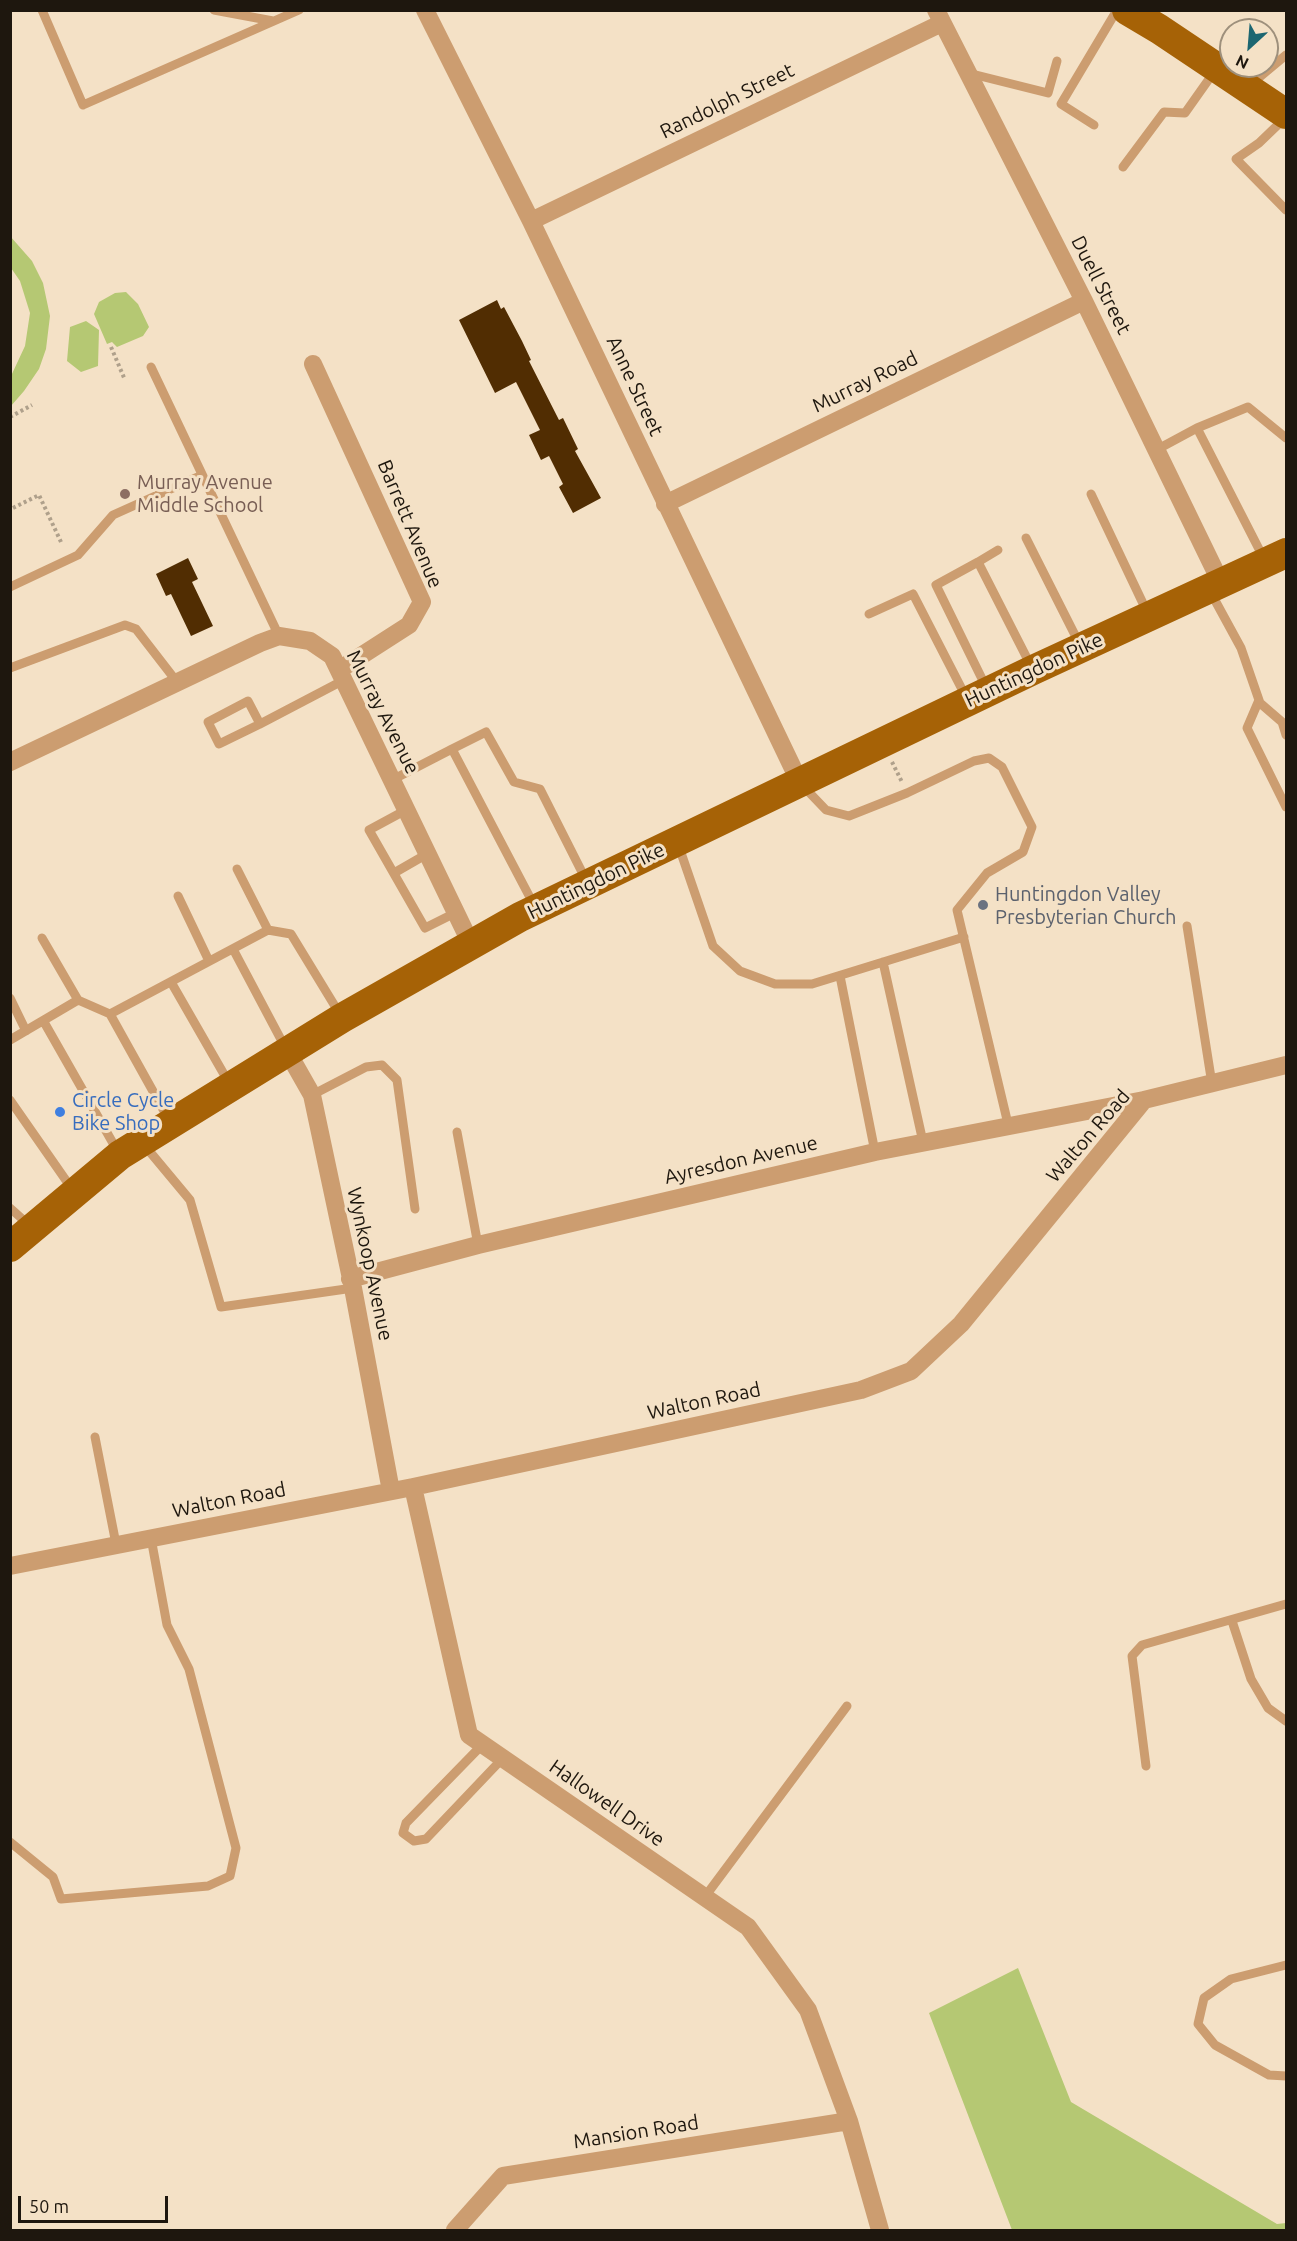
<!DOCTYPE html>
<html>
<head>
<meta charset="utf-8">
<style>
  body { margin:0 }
  #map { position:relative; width:1297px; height:2241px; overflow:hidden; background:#f4e1c6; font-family:Ubuntu,sans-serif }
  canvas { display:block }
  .frame { position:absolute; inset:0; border:12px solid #1e170e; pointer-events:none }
  .north { position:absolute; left:1219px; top:18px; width:60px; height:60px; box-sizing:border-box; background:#f4e1c6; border:2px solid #9e907c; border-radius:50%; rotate:206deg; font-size:16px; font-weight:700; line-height:24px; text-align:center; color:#1e170e }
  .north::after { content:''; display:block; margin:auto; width:21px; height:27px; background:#1c6671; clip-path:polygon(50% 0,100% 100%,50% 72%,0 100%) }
  .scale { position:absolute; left:18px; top:2196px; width:150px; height:27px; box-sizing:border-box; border:3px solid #1e170e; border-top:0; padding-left:8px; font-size:18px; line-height:21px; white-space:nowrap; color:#1e170e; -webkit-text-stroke:4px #f4e1c6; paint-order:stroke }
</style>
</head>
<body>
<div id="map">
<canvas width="1297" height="2241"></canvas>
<div class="frame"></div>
<div class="north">N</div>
<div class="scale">50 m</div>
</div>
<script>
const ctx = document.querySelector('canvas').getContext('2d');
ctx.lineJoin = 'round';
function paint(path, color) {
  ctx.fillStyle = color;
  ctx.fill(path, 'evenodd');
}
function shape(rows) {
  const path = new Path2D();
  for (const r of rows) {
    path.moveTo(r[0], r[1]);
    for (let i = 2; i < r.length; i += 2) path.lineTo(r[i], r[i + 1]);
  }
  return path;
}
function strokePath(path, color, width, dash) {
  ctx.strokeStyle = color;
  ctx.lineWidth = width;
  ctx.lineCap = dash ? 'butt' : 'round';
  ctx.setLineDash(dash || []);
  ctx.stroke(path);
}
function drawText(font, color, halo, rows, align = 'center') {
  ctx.font = font + ' Ubuntu,sans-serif';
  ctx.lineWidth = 6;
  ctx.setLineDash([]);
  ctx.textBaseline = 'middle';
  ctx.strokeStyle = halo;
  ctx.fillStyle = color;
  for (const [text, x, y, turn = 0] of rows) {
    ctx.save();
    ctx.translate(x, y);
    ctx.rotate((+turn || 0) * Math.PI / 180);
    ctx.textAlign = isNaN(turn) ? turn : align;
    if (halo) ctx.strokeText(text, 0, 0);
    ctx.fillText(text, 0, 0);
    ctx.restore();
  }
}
paint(shape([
  [10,236,32,261,43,283,50,316,46,349,39,369,24,391,11,406,11,376,25,346,30,313,20,281,11,268],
  [126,292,138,304,149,327,143,336,117,347,112,342,107,344,94,314,99,302,115,293],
  [86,321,99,330,98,366,81,372,67,361,70,327],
  [1018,1968,1071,2102,1277,2224,1286,2223,1286,2230,1012,2230,929,2013]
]), '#b5c873');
paint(shape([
  [497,300,501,309,504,307,522,341,531,360,529,361,559,420,563,418,578,449,575,451,601,498,573,513,559,487,563,484,549,456,541,460,529,435,540,430,516,382,495,393,459,320],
  [188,558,198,579,192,582,213,626,191,636,171,594,166,596,156,574]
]), '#512d02');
strokePath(shape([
  [111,347,125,380],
  [10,417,32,405],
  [13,508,39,495,61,542],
  [892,762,902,782]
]), '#afa08b', 4, [3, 3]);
strokePath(shape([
  [42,10,83,105,299,10],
  [214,10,273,21],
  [968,73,1048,93,1057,61],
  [1250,85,1286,55],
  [1285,118,1259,143,1236,159,1286,210],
  [1094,125,1061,104,1117,10],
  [1123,167,1164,112,1185,113,1214,72],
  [151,367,279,636],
  [1197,428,1248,407,1286,438],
  [1158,449,1197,428,1261,553],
  [1091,494,1148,614],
  [1026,538,1079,643],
  [978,562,998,550],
  [10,587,78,555,113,515,202,475],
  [1211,593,1241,648,1260,703,1282,722,1286,735],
  [869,614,913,594,967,699],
  [10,668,125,625,136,629,177,682],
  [986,687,936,585,978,562,1032,668],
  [1259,700,1247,728,1286,807],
  [260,724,219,744,208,722,248,701,260,724,344,680],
  [452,749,486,732,514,782,540,789,587,882],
  [392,780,452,749,535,907],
  [803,786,826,810,849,816,907,793,974,761,989,758,1002,767,1032,827,1023,852,987,873,957,910,1008,1124],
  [406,810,369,830,425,928,455,913],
  [678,844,713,946,740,971,775,984,812,984,964,937],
  [237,869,268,930],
  [394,873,427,854],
  [178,896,209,961],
  [1187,926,1212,1084],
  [42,938,78,1000,110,1014,169,1120],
  [233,949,286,1049],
  [883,962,923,1142],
  [840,976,875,1152],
  [171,982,229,1083],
  [10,998,26,1031],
  [110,1014,268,930,291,934,341,1016],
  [44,1022,118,1152],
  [10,1040,78,1000],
  [312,1095,366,1067,382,1065,397,1080,415,1209],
  [10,1100,72,1189],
  [457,1132,478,1245],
  [145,1146,190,1200,221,1307,353,1288],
  [10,1208,29,1225],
  [95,1437,116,1544],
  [1232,1621,1251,1679,1268,1708,1286,1721],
  [483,1744,406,1823,403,1833,414,1841,426,1839,503,1758],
  [1146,1766,1132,1656,1142,1645,1286,1604],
  [10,1842,53,1877,61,1899,208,1886,230,1876,236,1848,189,1669,167,1625,151,1538],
  [704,1898,847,1706],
  [1286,1965,1231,1979,1204,1998,1198,2024,1215,2045,1269,2075,1286,2076]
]), '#cc9d70', 9);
strokePath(shape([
  [425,10,531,221,800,783],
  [936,10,1084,301,1221,583],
  [531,221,942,23],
  [313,364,422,602,409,625,339,670],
  [665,504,1084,301],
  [10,762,260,643,279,636,310,641,332,656,471,944],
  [287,1051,312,1095,353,1288,391,1491],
  [350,1279,478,1245,875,1152,1144,1100],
  [413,1487,469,1735,748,1927,808,2010,849,2121,880,2230],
  [10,1566,413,1487,861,1390,911,1371,961,1324,1144,1100,1286,1065],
  [455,2230,503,2176,849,2121]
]), '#cc9d70', 18);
strokePath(shape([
  [1127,10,1159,29,1286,114],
  [10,1247,120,1155,342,1018,520,917,1033,670,1286,553]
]), '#a66206', 30);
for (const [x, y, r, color] of [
  [125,494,6,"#8d6e63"],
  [983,905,6,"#6b7280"],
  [60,1112,6,"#3f7fe0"]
]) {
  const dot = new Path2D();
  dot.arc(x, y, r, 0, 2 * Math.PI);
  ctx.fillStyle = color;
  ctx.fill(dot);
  strokePath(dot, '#f4e1c6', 2);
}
drawText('20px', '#1e170e', '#f4e1c6', [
  ["Randolph Street",727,101,-26],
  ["Duell Street",1101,285,63],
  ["Murray Road",865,382,-26],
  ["Anne Street",635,386,65],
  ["Barrett Avenue",410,524,67],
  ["Huntingdon Pike",1034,670,-25],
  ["Murray Avenue",383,712,63],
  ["Huntingdon Pike",596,881,-26],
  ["Walton Road",1088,1136,-49],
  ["Ayresdon Avenue",741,1160,-13],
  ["Wynkoop Avenue",370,1264,78],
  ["Walton Road",704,1401,-12],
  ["Walton Road",229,1500,-11],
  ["Hallowell Drive",607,1803,35],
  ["Mansion Road",636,2132,-9]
]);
drawText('20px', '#785e54', '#f4e1c6', [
  ["Murray Avenue",137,482],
  ["Middle School",137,505]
], 'left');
drawText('20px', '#5b616d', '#f4e1c6', [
  ["Huntingdon Valley",995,894],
  ["Presbyterian Church",995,917]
], 'left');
drawText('20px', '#366cbe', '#f4e1c6', [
  ["Circle Cycle",72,1100],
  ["Bike Shop",72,1123]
], 'left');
</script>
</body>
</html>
